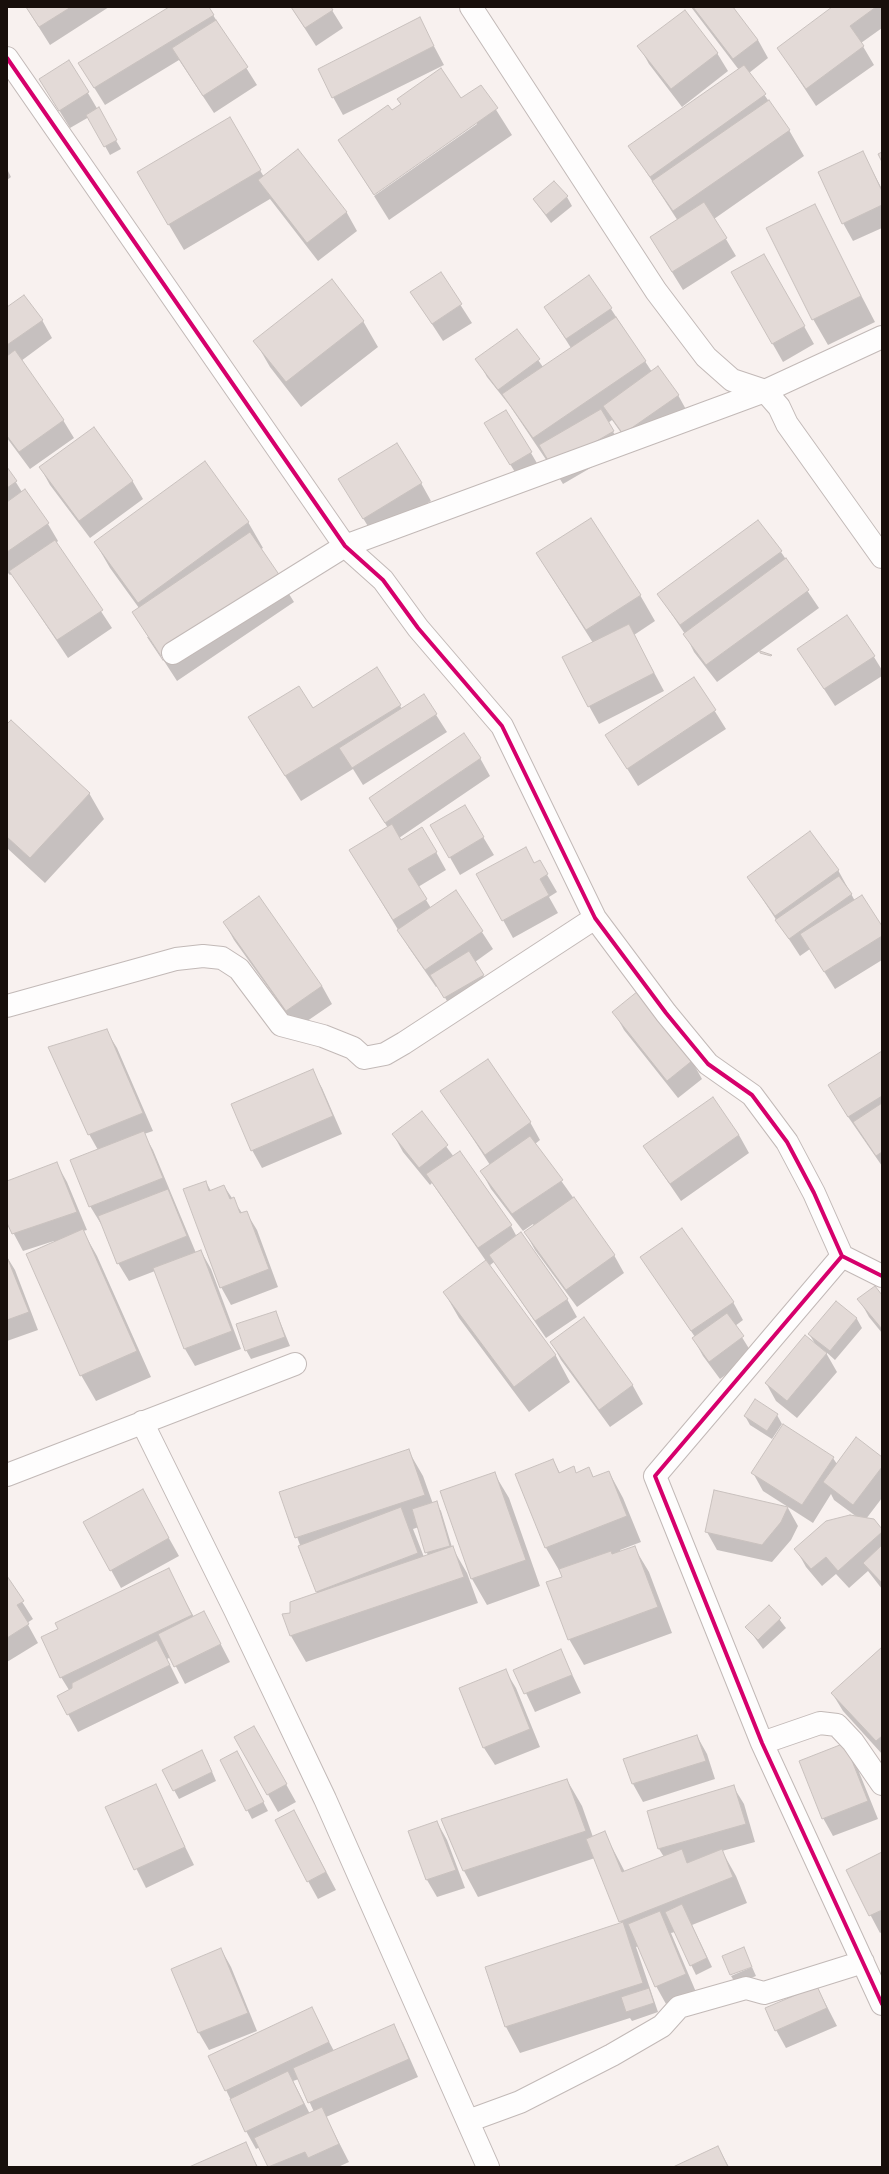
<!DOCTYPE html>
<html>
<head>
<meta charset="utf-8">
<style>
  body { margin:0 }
  #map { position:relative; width:889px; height:2174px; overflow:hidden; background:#f8f1ef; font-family:Roboto,sans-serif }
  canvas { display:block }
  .frame { position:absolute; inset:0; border:8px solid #180f0b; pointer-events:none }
</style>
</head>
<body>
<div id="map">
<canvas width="889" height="2174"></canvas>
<div class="frame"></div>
</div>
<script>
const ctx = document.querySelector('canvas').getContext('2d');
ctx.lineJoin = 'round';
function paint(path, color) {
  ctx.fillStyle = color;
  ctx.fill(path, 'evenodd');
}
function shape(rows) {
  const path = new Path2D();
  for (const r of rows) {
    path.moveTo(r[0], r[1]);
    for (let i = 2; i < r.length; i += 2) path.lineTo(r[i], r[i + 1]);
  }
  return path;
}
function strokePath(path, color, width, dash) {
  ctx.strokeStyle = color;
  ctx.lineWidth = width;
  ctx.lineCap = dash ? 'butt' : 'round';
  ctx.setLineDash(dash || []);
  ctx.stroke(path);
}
paint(shape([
  [26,7,109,7,50,45],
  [171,7,208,7,257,85,214,113,179,60,105,105,90,81],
  [291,7,330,7,343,28,316,46],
  [691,7,732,7,758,40,768,58,749,73,789,130,804,156,714,219,736,256,683,290,651,238,678,221,630,147,739,70],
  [834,7,882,7,882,28,861,43,874,65,816,106,778,48],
  [419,18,444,65,343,115,333,97],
  [639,46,717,53,728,71,682,107,649,64],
  [69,61,121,149,110,155,89,117,70,128,51,97],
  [481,86,512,135,389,220,374,196,477,124,477,122,373,194,339,140,392,112,401,105,398,100,461,99],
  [229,118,264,177,297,151,347,213,357,231,318,261,270,199,184,250,153,198],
  [863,153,882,189,882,228,853,241,843,223],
  [7,169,11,177,7,180],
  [567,197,572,206,551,223,534,200],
  [814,205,875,322,828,345,813,319],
  [764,255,814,344,783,362,732,272],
  [440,273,472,323,443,341,411,292],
  [545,307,611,309,652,372,678,395,688,413,634,451,612,420,608,423,623,449,563,484,550,463,549,464,510,406,487,377,477,359,517,330,543,367,571,348],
  [7,308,42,320,52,338,21,361,63,420,74,438,30,469,7,438],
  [363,321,378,347,301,407,270,367,255,341],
  [94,429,133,482,143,499,90,538,50,485,40,467],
  [496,441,531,453,541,470,521,482],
  [7,468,22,492,48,524,58,541,56,543,112,628,68,658,12,574,10,575,7,572],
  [421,483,431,501,374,536,350,497],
  [248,522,263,548,261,549,294,602,177,681,133,613,139,608,110,568,95,542],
  [147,637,149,637,165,659,163,661],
  [781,552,819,608,717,682,694,652,685,634,658,594],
  [537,554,640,595,655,621,634,635,664,691,599,724,589,706,593,643],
  [798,649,874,657,882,670,882,676,835,706],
  [377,669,402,709,424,696,447,732,363,785,353,769,301,801,264,743,312,709],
  [694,678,726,729,638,786,606,735],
  [7,726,89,793,104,819,45,883,7,848],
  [480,758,490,776,399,838,401,841,436,852,446,870,418,887,431,908,456,892,493,949,475,962,488,984,450,1006,438,986,436,987,409,948,361,868,388,828,370,799],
  [465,807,494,855,460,875,432,826],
  [539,861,557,892,549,897,558,913,513,938,503,920,534,864],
  [838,870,855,901,882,928,882,960,835,989,810,949,800,956,748,877],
  [224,922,322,986,332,1004,297,1028,234,940],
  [614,1012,692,1061,702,1079,678,1098,624,1030],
  [106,1030,117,1048,153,1131,144,1134,153,1150,196,1253,201,1251,211,1269,241,1349,195,1366,185,1349,155,1271,129,1281,118,1263,102,1223,101,1224,90,1206,98,1150,89,1134],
  [882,1053,882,1166,844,1111],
  [312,1071,322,1088,342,1134,262,1168,252,1150],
  [442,1091,530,1122,540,1140,535,1144,614,1255,624,1273,577,1307,535,1250,525,1232,534,1226,533,1224,523,1231,491,1189,481,1171,490,1165],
  [421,1113,454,1157,511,1226,517,1237,567,1299,577,1317,546,1338,494,1262,489,1266,556,1356,570,1382,529,1412,459,1318,444,1292,486,1261,432,1183,430,1185,403,1152,393,1134],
  [739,1135,749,1153,681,1201,644,1147],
  [57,1164,67,1182,87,1230,83,1231,97,1256,151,1377,96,1401,81,1375,54,1241,23,1251,7,1221,7,1182],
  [206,1182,211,1191,224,1186,242,1213,246,1212,257,1230,278,1287,231,1305,221,1287],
  [7,1257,15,1270,38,1330,7,1341],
  [641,1257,733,1302,743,1320,735,1326,753,1355,720,1379,703,1356,693,1338,695,1337],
  [882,1296,882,1333,869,1317,859,1299],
  [836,1302,857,1319,862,1328,835,1360,825,1351,837,1372,797,1418,776,1401,766,1383,816,1345,809,1334],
  [276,1312,290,1346,251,1359,246,1350],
  [584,1319,633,1386,643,1404,610,1427,561,1360,551,1342],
  [777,1415,782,1424,772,1439,750,1425,745,1416],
  [408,1450,423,1476,433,1504,436,1503,441,1511,452,1547,467,1573,478,1603,306,1662,291,1636,283,1614,291,1614,318,1594,281,1493],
  [419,1527,428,1556,424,1557,413,1529],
  [833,1458,837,1464,882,1458,882,1498,866,1519,882,1530,882,1589,868,1571,849,1588,836,1574,822,1586,806,1567,796,1549,857,1517,834,1500,831,1494,813,1523,763,1491,753,1473],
  [553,1460,560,1473,573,1468,576,1474,589,1468,594,1478,609,1472,623,1498,641,1542,620,1550,621,1552,634,1547,649,1572,672,1633,584,1665,569,1639,563,1577,546,1548,516,1475],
  [494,1473,509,1498,540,1586,487,1605,472,1579,441,1491],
  [715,1492,788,1508,798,1526,791,1540,772,1562,717,1550,707,1532],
  [152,1508,179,1556,121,1588,111,1570],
  [168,1570,194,1617,204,1612,230,1662,185,1684,171,1657,167,1659,179,1683,78,1732,58,1696,69,1690,61,1677],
  [7,1578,33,1619,27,1623,38,1643,7,1662],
  [769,1606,786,1628,763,1649,747,1627],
  [882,1649,882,1754,843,1711,832,1693],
  [561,1651,581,1693,535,1712,515,1670],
  [505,1670,516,1688,540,1747,495,1765,484,1748,460,1689],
  [254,1727,296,1802,278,1812,235,1737],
  [697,1736,707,1754,715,1779,643,1802,633,1784,625,1760],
  [845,1745,855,1762,878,1819,833,1836,823,1818],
  [207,1760,216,1781,179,1799,174,1790],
  [221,1761,242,1761,268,1811,252,1819],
  [567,1780,582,1806,593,1837,604,1832,625,1872,664,1857,659,1849,648,1811,733,1786,744,1804,755,1842,722,1851,736,1876,747,1903,692,1925,712,1967,696,1975,675,1932,671,1933,696,1992,666,2004,656,1986,639,1946,636,1947,658,2012,632,2021,630,2018,520,2053,506,2027,486,1967,622,1924,595,1858,478,1897,464,1871,442,1820],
  [155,1785,194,1865,146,1888,106,1808],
  [294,1811,336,1890,318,1899,308,1881],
  [437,1822,447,1840,465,1888,437,1897,427,1880],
  [882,1853,882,1932,880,1933,847,1871],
  [221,1949,231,1967,257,2031,209,2050,199,2033],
  [752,1967,756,1976,736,1984,731,1976],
  [817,1987,837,2026,786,2048,776,2030],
  [311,2008,334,2051,393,2025,403,2043,418,2077,326,2117,349,2162,338,2167,269,2167,260,2147,256,2149,246,2131,226,2090],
  [299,2079,314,2112,310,2114,293,2081],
  [245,2143,258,2167,192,2167],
  [718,2147,729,2167,675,2167]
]), '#0003');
const building = shape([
  [26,7,71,7,39,27,26,7],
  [169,7,209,7,214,15,94,88,78,63,169,7],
  [291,7,331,7,333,10,305,28,291,7],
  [693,7,733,7,758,40,733,59,693,7],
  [832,7,876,7,850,26,864,46,806,89,777,48,832,7],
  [685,10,718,53,671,89,637,46,685,10],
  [420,17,434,46,332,98,318,69,420,17],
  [216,20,248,67,203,96,172,48,216,20],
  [69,60,89,92,59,111,39,79,69,60],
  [744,65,766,94,650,177,628,146,744,65],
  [441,68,461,98,481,85,498,108,374,195,338,140,388,105,392,110,401,104,397,99,441,68],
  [769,100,790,130,673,211,652,181,769,100],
  [99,107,117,140,104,147,86,115,99,107],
  [230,117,261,170,168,225,137,172,230,117],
  [298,149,347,212,307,243,258,180,298,149],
  [863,151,882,191,882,205,842,224,818,172,863,151],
  [882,152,882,162,878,154,882,152],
  [554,181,568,196,546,215,533,199,554,181],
  [704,202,727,238,672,272,650,237,704,202],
  [815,204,861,296,812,320,766,228,815,204],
  [764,254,805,326,772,344,731,272,764,254],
  [441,272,462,304,432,324,410,292,441,272],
  [589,275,612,308,566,339,544,307,589,275],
  [332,279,364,321,286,382,253,341,332,279],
  [24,295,43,320,7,345,7,307,24,295],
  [616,317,646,361,533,438,502,394,616,317],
  [517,329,540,359,498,390,475,359,517,329],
  [15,350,64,420,19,452,7,436,7,356,15,350],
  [658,366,679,395,623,434,603,406,658,366],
  [601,409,614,431,552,467,539,445,601,409],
  [506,410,532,452,510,465,484,423,506,410],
  [94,427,133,481,79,521,39,467,94,427],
  [397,443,422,483,363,519,338,479,397,443],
  [205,461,249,522,138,603,94,542,205,461],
  [7,467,17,481,7,488,7,467],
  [25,489,49,523,7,552,7,502,25,489],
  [591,518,641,595,586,630,536,553,591,518],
  [758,520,782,551,680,625,657,594,758,520],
  [250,532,280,576,161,656,132,612,250,532],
  [55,540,103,610,57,640,9,571,55,540],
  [786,558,809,590,706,665,683,634,786,558],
  [847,615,875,656,824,689,797,649,847,615],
  [629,624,654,673,588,707,562,657,629,624],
  [760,651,772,655,771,656,760,653,760,651],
  [377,667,401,705,285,776,248,717,299,686,313,708,377,667],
  [694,677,716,710,627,769,605,735,694,677],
  [424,694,437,714,352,768,339,748,424,694],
  [11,720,90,793,30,858,7,837,7,724,11,720],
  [464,733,481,758,385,823,369,798,464,733],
  [465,805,484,837,449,858,430,825,465,805],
  [392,824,401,840,422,827,437,852,408,869,427,899,393,920,349,850,392,824],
  [810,831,839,870,775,916,747,877,810,831],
  [526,847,534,863,540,860,548,874,540,879,549,895,502,921,476,874,526,847],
  [839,876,852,894,789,939,775,920,839,876],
  [456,890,483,931,425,970,397,930,456,890],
  [862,895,882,926,882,936,824,972,800,934,862,895],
  [259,896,322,986,286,1011,223,922,259,896],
  [469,951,484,975,444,998,430,975,469,951],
  [638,991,693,1060,667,1081,612,1012,638,991],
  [107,1029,143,1113,88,1135,48,1047,107,1029],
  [882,1051,882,1096,848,1117,828,1085,882,1051],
  [488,1059,531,1122,485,1155,440,1091,488,1059],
  [313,1069,333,1116,251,1151,231,1104,313,1069],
  [713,1097,739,1135,670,1184,643,1146,713,1097],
  [882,1103,882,1152,876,1156,853,1122,882,1103],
  [422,1111,448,1145,419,1168,392,1134,422,1111],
  [144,1131,163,1178,89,1207,70,1160,144,1131],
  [530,1136,563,1180,512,1214,480,1171,530,1136],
  [460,1151,512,1225,478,1248,426,1174,460,1151],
  [57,1162,77,1212,12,1234,7,1223,7,1181,57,1162],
  [206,1181,209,1191,224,1185,230,1199,234,1197,240,1213,247,1211,269,1269,220,1288,183,1189,206,1181],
  [168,1189,187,1236,117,1264,98,1216,168,1189],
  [574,1197,615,1255,566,1290,524,1232,574,1197],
  [682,1228,734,1302,691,1331,640,1257,682,1228],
  [83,1229,137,1351,80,1376,26,1254,83,1229],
  [521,1232,568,1299,535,1321,489,1255,521,1232],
  [201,1250,232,1331,184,1349,153,1268,201,1250],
  [7,1257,29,1312,7,1320,7,1257],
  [486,1260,556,1355,514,1387,443,1292,486,1260],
  [875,1286,882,1295,882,1329,857,1299,875,1286],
  [836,1301,857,1318,830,1351,808,1334,836,1301],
  [276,1311,285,1337,245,1351,236,1324,276,1311],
  [727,1313,744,1336,709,1362,692,1338,727,1313],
  [584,1317,633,1385,599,1410,550,1342,584,1317],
  [805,1335,827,1353,787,1401,765,1383,805,1335],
  [755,1399,778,1414,767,1431,744,1416,755,1399],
  [783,1424,834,1457,802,1505,751,1473,783,1424],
  [856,1437,882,1457,882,1467,853,1505,823,1482,856,1437],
  [409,1449,425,1495,295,1538,279,1492,409,1449],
  [553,1459,559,1473,574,1466,576,1473,589,1467,593,1477,609,1471,627,1516,545,1548,515,1474,553,1459],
  [495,1472,526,1560,471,1579,440,1491,495,1472],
  [143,1489,169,1538,110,1571,83,1522,143,1489],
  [714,1490,788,1507,781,1522,762,1545,705,1532,714,1490],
  [437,1501,450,1546,425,1553,412,1509,437,1501],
  [401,1507,418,1553,316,1592,298,1546,401,1507],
  [850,1515,874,1519,882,1529,882,1532,838,1571,826,1557,811,1569,794,1549,826,1521,850,1515],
  [882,1545,882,1583,863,1563,882,1545],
  [453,1546,464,1577,290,1636,282,1614,290,1613,290,1602,453,1546],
  [635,1546,658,1607,568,1640,546,1582,562,1577,559,1569,611,1551,612,1554,635,1546],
  [169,1568,192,1615,60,1678,41,1637,58,1629,55,1623,169,1568],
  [7,1576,24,1601,17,1605,29,1624,7,1638,7,1576],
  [769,1605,781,1618,758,1640,745,1627,769,1605],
  [204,1611,221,1644,174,1667,158,1634,204,1611],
  [157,1640,170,1665,67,1715,57,1696,72,1688,72,1683,157,1640],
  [882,1647,882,1736,876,1741,831,1693,882,1647],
  [561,1649,572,1675,524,1694,513,1670,561,1649],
  [506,1669,530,1729,483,1748,459,1688,506,1669],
  [254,1726,287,1784,267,1795,234,1737,254,1726],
  [697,1735,706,1761,632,1784,623,1759,697,1735],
  [845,1743,868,1801,822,1819,799,1761,845,1743],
  [202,1750,212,1772,173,1791,162,1770,202,1750],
  [237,1751,264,1802,246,1811,220,1760,237,1751],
  [567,1779,586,1831,463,1871,441,1819,567,1779],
  [156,1784,185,1847,134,1870,105,1807,156,1784],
  [734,1785,746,1824,658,1849,647,1811,734,1785],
  [294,1810,326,1872,307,1882,275,1820,294,1810],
  [437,1821,456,1870,426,1880,408,1831,437,1821],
  [605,1831,622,1872,682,1849,687,1863,722,1849,733,1877,619,1922,586,1839,605,1831],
  [882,1852,882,1910,869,1916,846,1870,882,1852],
  [682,1904,707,1958,690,1966,665,1912,682,1904],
  [660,1911,686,1974,655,1987,628,1924,660,1911],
  [623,1922,643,1983,505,2027,485,1967,623,1922],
  [744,1947,752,1967,730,1975,722,1956,744,1947],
  [221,1948,248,2013,198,2033,171,1969,221,1948],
  [817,1986,827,2008,775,2031,765,2008,817,1986],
  [649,1988,654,2003,626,2012,621,1997,649,1988],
  [312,2007,329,2042,225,2091,208,2056,312,2007],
  [394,2024,409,2059,308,2103,293,2068,394,2024],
  [288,2071,304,2104,245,2132,230,2099,288,2071],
  [322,2107,339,2144,308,2158,305,2152,268,2167,254,2138,322,2107],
  [246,2142,257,2167,189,2167,246,2142],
  [718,2146,728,2167,673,2167,718,2146]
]);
paint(building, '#e3dad7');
strokePath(building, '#c9c1be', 1);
const minor = shape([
  [471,7,656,291,706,357,732,380,765,391,779,407,787,424,882,557],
  [7,58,345,546,383,580,418,628,502,726,595,918,666,1013,708,1064,752,1095,787,1142,814,1193,842,1256,882,1276],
  [173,653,345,546,765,391,882,337],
  [7,1006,176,959,203,956,222,958,239,969,281,1025,323,1036,353,1048,364,1058,385,1054,404,1043,595,918],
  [842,1256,655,1476,762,1743,882,2004],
  [142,1422,235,1610,325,1799,488,2167],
  [7,1475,295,1364],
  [762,1743,820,1723,837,1725,853,1742,882,1784],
  [468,2121,520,2102,612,2055,662,2026,679,2007,746,1988,764,1993,863,1962]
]);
strokePath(minor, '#c2b9b7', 24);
strokePath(minor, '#fefdfd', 22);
strokePath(shape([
  [7,58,345,546,383,580,418,628,502,726,595,918,666,1013,708,1064,752,1095,787,1142,814,1193,842,1256,882,1276],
  [842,1256,655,1476,762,1743,882,2004]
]), '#d6006c', 4);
</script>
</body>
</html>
